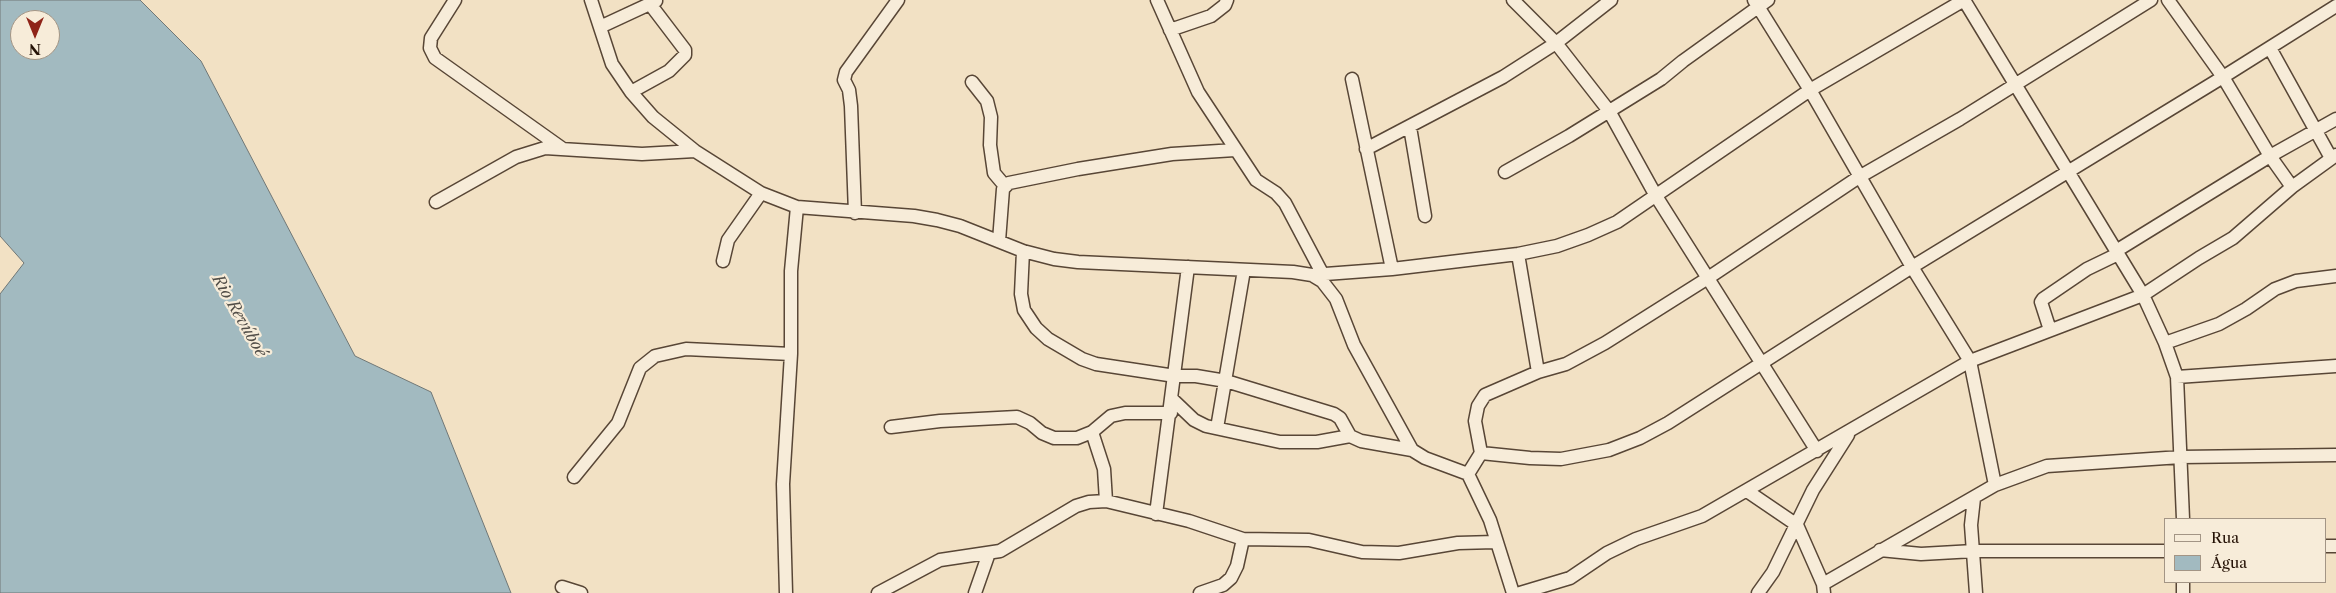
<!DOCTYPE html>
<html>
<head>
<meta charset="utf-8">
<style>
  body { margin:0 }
  #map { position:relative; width:2336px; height:593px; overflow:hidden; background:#f2e1c4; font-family:"Libre Caslon Text",serif }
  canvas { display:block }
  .legend { position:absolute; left:2164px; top:518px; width:162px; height:65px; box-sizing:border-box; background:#f7ecd9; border:1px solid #a39585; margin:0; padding:6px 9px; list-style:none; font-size:15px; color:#251206 }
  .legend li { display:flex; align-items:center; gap:10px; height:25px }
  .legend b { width:25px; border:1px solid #a39585 }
  .north { position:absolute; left:10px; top:10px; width:50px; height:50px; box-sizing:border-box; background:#f7ecd9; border:1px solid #a39585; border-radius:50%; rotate:180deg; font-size:14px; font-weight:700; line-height:20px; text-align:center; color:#251206 }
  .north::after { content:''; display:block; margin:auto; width:18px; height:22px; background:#8f2418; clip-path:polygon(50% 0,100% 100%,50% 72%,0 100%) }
</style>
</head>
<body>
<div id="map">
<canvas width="2336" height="593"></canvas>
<ul class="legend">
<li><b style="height:6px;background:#f7ecd9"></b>Rua</li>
<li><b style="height:14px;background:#a2bac0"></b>Água</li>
</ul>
<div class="north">N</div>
</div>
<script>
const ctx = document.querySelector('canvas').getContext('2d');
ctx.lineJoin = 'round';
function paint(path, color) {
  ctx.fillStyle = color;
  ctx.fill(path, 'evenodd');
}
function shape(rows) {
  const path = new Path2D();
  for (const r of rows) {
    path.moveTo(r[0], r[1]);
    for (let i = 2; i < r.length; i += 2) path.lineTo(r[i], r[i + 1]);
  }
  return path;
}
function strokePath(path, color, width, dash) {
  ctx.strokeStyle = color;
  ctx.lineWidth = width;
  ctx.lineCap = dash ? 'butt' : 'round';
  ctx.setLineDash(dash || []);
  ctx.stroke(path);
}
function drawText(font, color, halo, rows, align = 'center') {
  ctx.font = font + ' "Libre Caslon Text",serif';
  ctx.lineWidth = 4.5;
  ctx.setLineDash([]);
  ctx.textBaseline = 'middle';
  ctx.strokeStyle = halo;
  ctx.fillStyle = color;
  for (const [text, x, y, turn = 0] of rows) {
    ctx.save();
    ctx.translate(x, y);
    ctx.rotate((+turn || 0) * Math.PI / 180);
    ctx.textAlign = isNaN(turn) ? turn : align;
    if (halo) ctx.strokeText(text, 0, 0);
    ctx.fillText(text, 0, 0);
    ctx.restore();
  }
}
const water = shape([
  [0,0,140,0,201,61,355,356,431,392,511,593,0,593,0,294,24,263,0,236,0,0],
  [20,20,50,20,50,50,20,50,20,20]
]);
paint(water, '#a2bac0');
strokePath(water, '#707776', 1);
const minor = shape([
  [455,0,431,38,430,48,435,58,563,149],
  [591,0,612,64,631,92,653,117,695,151,761,193,797,207,914,216,937,220,960,226,1023,251,1054,259,1078,262,1293,272,1312,275,1322,281,1336,299,1354,345,1412,450,1425,458,1468,474,1490,520,1513,593],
  [1157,0,1198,92,1256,180,1276,193,1285,203,1322,273],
  [1513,0,1556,43,1609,111,1656,196,1817,451],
  [1754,0,1810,90,1912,267,1970,361,1995,485],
  [1964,0,2143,295,2165,343,2177,377,2183,519],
  [2168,0,2223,77,2270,156,2292,187],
  [600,27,656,1],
  [1170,30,1211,16,1225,5,1227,0],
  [2270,48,2331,158],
  [1352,79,1392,269],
  [972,82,987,101,991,117,990,145,994,173,1005,186],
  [631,92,669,71,685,55,685,50,650,4],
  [1410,127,1425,216],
  [1366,149,1503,77,1556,43,1611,0],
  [1505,172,1569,136,1661,79,1683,61,1768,0],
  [436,202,516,157,545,148,642,154,695,151],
  [855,213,851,106,849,90,844,80,846,72,898,0],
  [999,241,1003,189,1009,183,1078,169,1172,154,1235,150],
  [1023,251,1021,294,1024,310,1036,328,1048,339,1082,359,1096,364,1175,376,1196,376,1226,381,1334,414,1340,418,1350,436,1361,441,1412,450],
  [2116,251,2270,156,2336,119],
  [1518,254,1538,372],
  [723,261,728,240,761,193],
  [1312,275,1392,269,1518,254,1557,246,1588,235,1617,222,1810,90,1964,0],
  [2050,330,2041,302,2043,299,2087,269,2118,254],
  [2165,343,2219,324,2246,309,2275,289,2296,281,2336,276],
  [2177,377,2336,366],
  [1172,399,1194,420,1206,426,1280,442,1317,442,1350,436],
  [891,427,940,421,1017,417,1030,423,1042,433,1054,438,1077,438,1092,432,1111,416,1125,413,1171,413],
  [1217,428,1244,270],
  [1092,432,1104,469,1106,501],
  [1481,453,1475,421,1478,406,1485,395,1538,372,1566,364,1605,343,1708,278,1859,177,1960,119,2151,0],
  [1468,474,1481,453,1530,458,1561,459,1609,450,1640,438,1668,423,1912,267,2223,77,2336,6],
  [574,477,618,423,640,368,655,356,686,349,791,354],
  [1747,491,1797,525,1823,584,1824,593],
  [1974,498,1971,525,1976,593],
  [1156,514,1188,267],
  [2325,546,2336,546],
  [1880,550,1921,554,1974,551,2165,551],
  [1823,584,1995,485,2047,466,2181,457,2336,455],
  [562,587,581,593],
  [786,593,783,484,791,354,791,271,797,207],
  [878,593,940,560,1000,551,1076,506,1089,502,1106,501,1189,521,1243,539,1309,540,1362,552,1399,553,1458,543,1495,542],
  [975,593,989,553],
  [1200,593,1223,585,1231,578,1237,566,1243,539],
  [1520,593,1570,578,1607,553,1636,539,1702,516,1970,361,2143,295,2199,258,2233,238,2292,187,2336,155],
  [1758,593,1773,572,1813,490,1848,435],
  [2183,593,2183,582]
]);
strokePath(minor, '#584636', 15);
strokePath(minor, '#f7ecd9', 12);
drawText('italic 16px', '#514d47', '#f7ecd9', [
  ["Rio Revúboé",239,316,60]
]);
</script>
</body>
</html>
